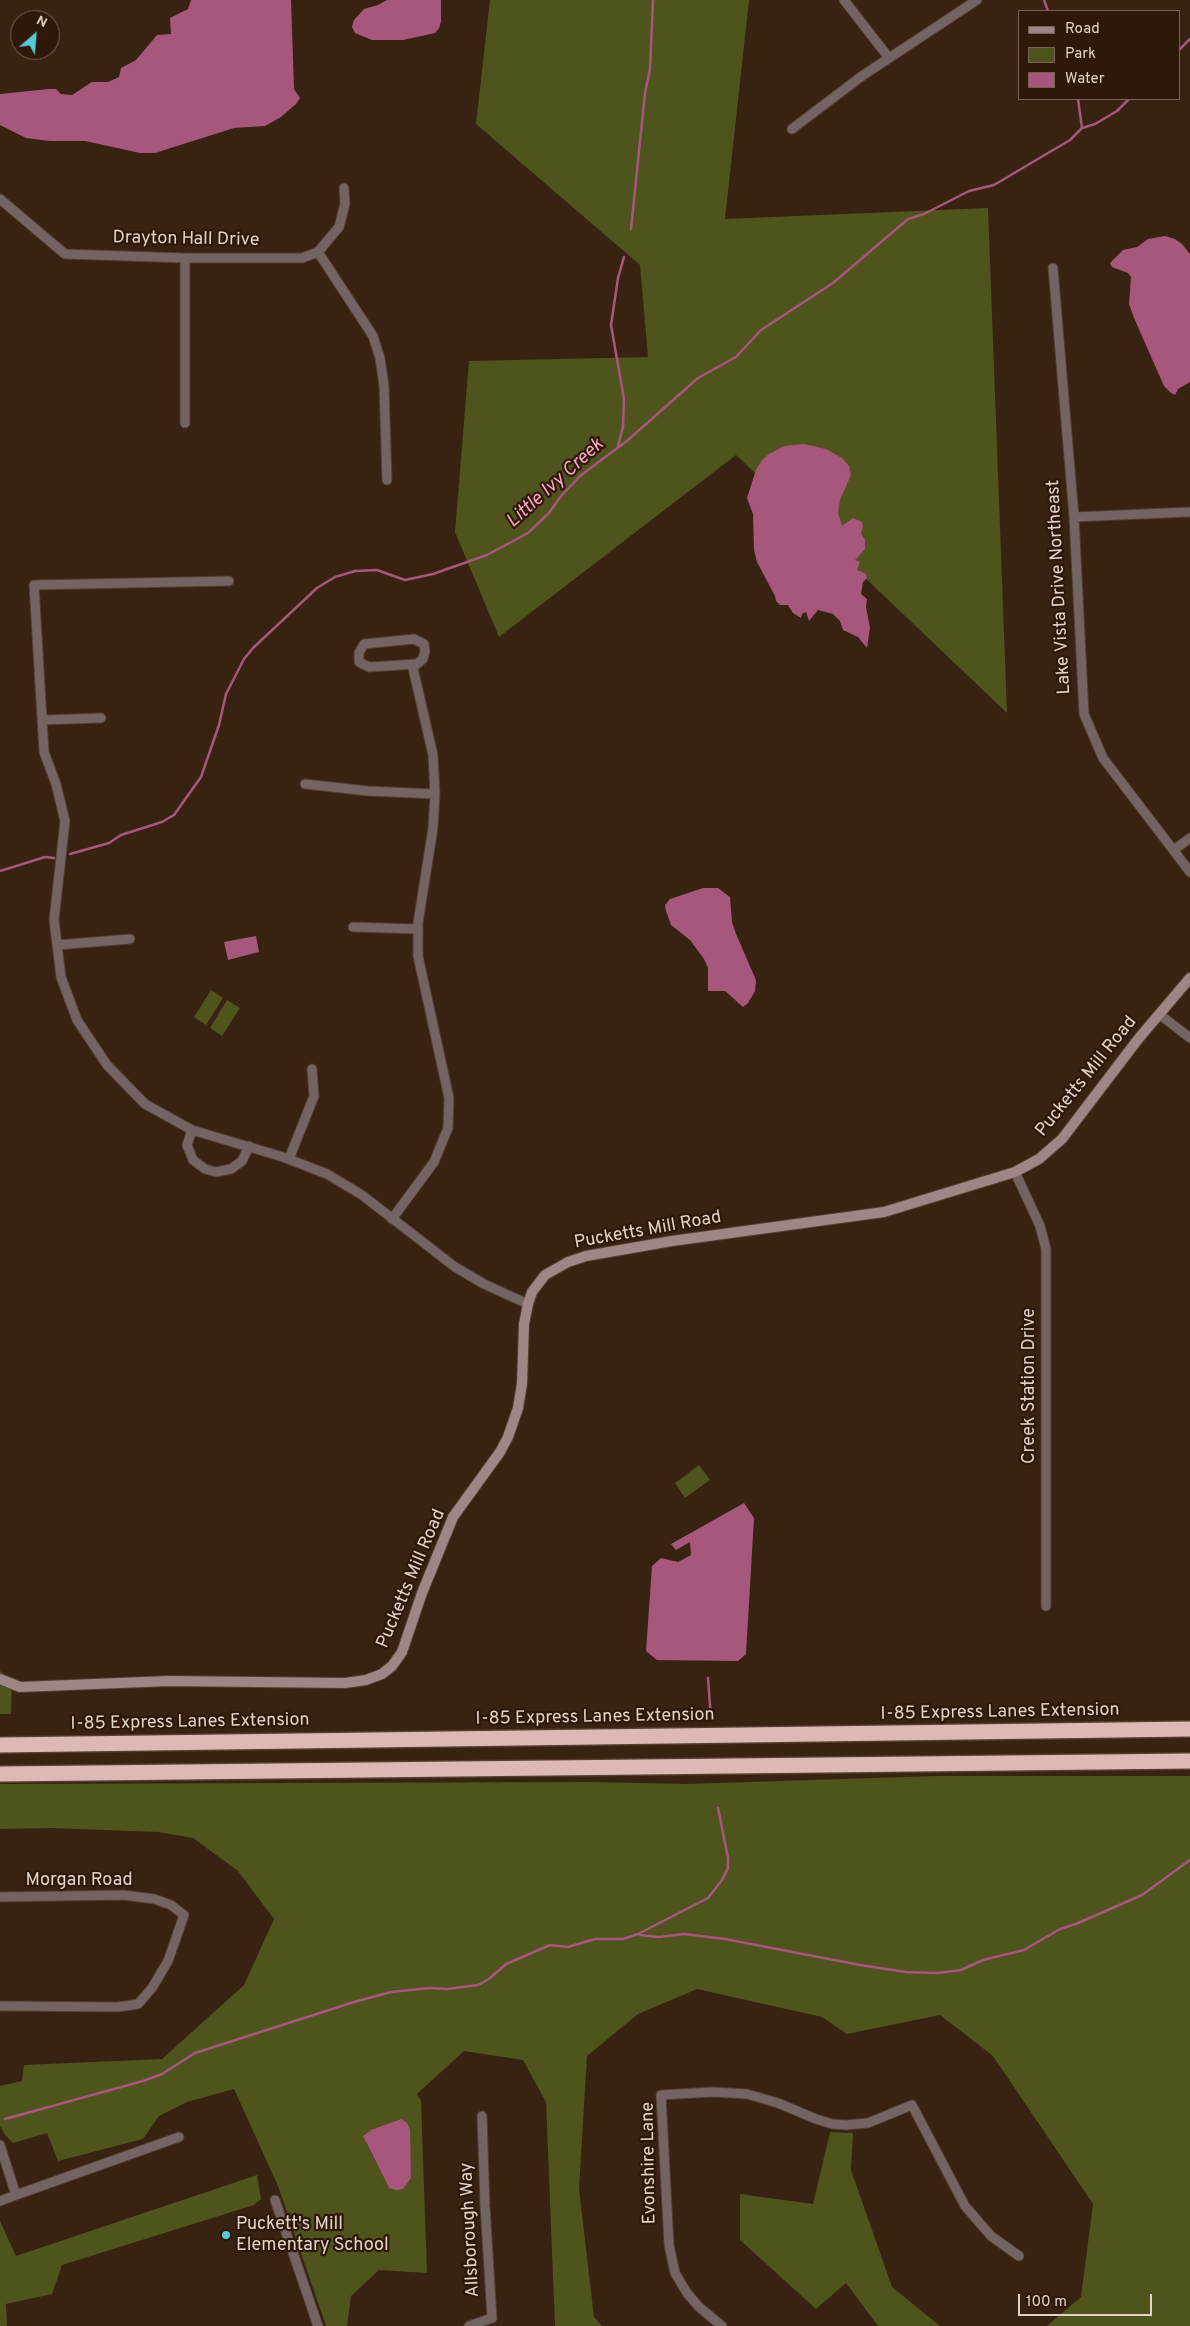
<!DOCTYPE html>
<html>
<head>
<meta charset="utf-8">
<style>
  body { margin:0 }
  #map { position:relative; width:1190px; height:2326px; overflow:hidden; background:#382212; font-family:Overpass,sans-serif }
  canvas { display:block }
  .legend { position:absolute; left:1018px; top:10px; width:162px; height:90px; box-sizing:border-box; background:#2e1809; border:1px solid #766356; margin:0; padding:6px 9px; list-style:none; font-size:15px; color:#e2d3c9 }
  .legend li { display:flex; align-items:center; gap:10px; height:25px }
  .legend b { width:25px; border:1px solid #766356 }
  .north { position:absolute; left:10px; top:10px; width:50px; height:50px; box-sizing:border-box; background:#2e1809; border:1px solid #766356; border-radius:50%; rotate:27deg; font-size:14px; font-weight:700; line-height:20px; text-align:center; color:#e2d3c9 }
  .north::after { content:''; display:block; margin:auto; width:18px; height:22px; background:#52cbd9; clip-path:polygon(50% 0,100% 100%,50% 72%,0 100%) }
  .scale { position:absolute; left:1018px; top:2294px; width:134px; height:22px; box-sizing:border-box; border:2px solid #e2d3c9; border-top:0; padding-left:6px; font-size:15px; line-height:18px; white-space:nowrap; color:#e2d3c9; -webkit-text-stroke:4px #2e1809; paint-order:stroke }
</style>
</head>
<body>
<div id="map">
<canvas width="1190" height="2326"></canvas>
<ul class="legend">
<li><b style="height:6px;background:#9e8684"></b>Road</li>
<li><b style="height:14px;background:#4e541c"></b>Park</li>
<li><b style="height:14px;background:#a6577b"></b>Water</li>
</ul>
<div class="north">N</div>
<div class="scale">100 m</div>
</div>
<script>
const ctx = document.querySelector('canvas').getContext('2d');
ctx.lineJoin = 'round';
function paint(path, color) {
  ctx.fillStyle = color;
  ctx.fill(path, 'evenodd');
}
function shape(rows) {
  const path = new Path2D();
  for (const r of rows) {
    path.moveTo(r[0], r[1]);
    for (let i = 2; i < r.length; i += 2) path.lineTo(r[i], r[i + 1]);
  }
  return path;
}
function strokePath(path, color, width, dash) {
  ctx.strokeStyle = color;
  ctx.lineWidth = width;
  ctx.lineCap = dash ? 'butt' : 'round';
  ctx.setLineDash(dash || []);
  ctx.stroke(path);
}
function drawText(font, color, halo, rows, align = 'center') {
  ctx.font = font + ' Overpass,sans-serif';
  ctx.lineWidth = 4.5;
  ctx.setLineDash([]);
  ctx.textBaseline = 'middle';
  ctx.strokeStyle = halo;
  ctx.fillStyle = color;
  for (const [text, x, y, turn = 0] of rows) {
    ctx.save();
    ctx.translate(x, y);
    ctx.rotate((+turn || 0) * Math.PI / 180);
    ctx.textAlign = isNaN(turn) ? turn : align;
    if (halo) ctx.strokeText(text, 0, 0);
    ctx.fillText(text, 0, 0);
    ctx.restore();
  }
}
paint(shape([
  [490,0,749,0,725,219,988,208,1007,713,736,455,499,637,455,532,469,361,648,357,640,265,476,124],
  [211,990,223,998,206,1025,194,1017],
  [227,1000,240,1008,222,1036,210,1028],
  [699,1465,710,1480,685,1498,675,1483],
  [0,1671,12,1680,11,1714,0,1714],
  [936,1776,1190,1776,1190,2326,1047,2326,1081,2297,1093,2204,993,2056,940,2015,847,2034,822,2017,697,1989,638,2014,587,2056,579,2189,594,2317,602,2326,555,2326,546,2102,523,2060,464,2051,417,2094,421,2101,427,2273,379,2270,351,2296,347,2326,326,2326,278,2186,234,2089,187,2102,159,2116,143,2139,58,2161,47,2133,13,2143,6,2136,0,2126,0,2086,22,2081,24,2065,162,2059,244,1985,274,1919,238,1871,193,1838,158,1832,51,1828,0,1829,0,1784,590,1782,687,1784],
  [401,2119,389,2188,366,2143,373,2129],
  [830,2132,853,2133,851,2170,892,2287,940,2326,878,2326,846,2283,816,2309,740,2240,740,2194,813,2204],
  [257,2175,261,2199,254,2205,62,2265,52,2294,6,2304,7,2326,0,2326,0,2221,16,2256]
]), '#4e541c');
paint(shape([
  [191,0,291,0,294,89,300,98,296,104,281,117,265,126,234,128,155,153,140,153,85,141,50,141,26,138,0,125,0,94,49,89,56,89,61,94,72,95,92,82,108,82,119,77,121,68,136,60,157,35,171,34,170,18,188,9],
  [387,0,441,0,441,22,439,28,435,33,403,40,372,40,355,33,352,27,354,20,364,9,378,5],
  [1165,236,1175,239,1182,244,1190,254,1190,382,1178,389,1175,395,1171,393,1164,386,1134,318,1129,304,1131,277,1128,273,1112,267,1110,263,1123,250,1137,247,1148,239],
  [804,444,826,449,842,458,849,466,851,475,840,500,838,513,842,526,853,518,862,522,863,527,861,533,865,540,865,549,855,560,860,562,857,570,866,574,867,578,863,582,861,594,867,599,866,607,870,628,867,648,858,637,843,630,840,621,833,614,818,610,809,621,806,612,802,614,801,618,793,613,788,605,780,605,776,601,775,596,757,562,754,550,753,514,747,498,756,470,762,460,769,454,784,446],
  [703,888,718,888,730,897,732,922,736,934,756,980,755,991,748,1003,743,1007,725,991,708,991,708,968,704,959,690,940,671,925,666,911,665,905,670,899],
  [256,936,259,952,228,960,224,942],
  [744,1503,754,1518,746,1654,738,1661,657,1660,646,1651,652,1566,661,1558,678,1562,691,1555,690,1542,676,1550,671,1544],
  [401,2119,407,2123,410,2130,411,2178,403,2189,396,2190,389,2188,363,2136,373,2129]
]), '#a6577b');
strokePath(shape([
  [1044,0,1048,11],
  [1179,50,1190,39],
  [1078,99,1082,128],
  [631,229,645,93,650,69,653,0],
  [618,446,623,427,624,399,611,325,618,278,624,257],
  [70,854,109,843,121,835,162,822,174,815,201,777,219,725,226,694,244,659,253,648,317,588,335,577,355,571,377,570,405,580,433,574,487,555,528,533,549,513,561,496,580,476,628,440,698,378,736,357,761,330,833,283,908,219,924,214,969,191,994,185,1070,140,1082,128,1095,124,1117,111,1129,99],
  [0,871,45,857,54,858],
  [708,1678,711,1719],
  [640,1935,659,1937,684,1934,725,1939,860,1965,906,1972,938,1973,961,1970,983,1960,1024,1950,1060,1929,1076,1924,1142,1895,1190,1860],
  [5,2119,143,2081,162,2074,195,2053,354,2002,391,1992,430,1988,447,1989,478,1985,489,1979,506,1964,550,1945,568,1947,595,1939,623,1939,638,1934,708,1898,722,1880,728,1868,728,1858,718,1808]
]), '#a6577b', 2.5);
const street = shape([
  [844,0,889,58],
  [792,129,862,76,977,0],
  [0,199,65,254,185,258,302,258,318,252,339,227,345,204,344,188],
  [318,252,373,336,380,358,384,386,387,480],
  [1053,268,1074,517,1084,714,1103,758,1190,872],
  [185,423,185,258],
  [1074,517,1190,512],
  [229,581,34,585,44,752,56,784,65,821,54,920,61,977,77,1020,107,1065,145,1104,192,1130,283,1157,327,1174,362,1195,455,1267,484,1284,528,1304],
  [414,639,424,644,425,651,423,659,417,664,369,667,359,662,359,653,364,644,414,639],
  [42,720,101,718],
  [305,784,368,791,435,794],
  [1174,850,1190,838],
  [353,927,418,929],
  [57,945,130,939],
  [1159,1014,1190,1038],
  [192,1130,187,1145,193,1160,205,1169,216,1172,231,1169,242,1161,249,1146],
  [289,1159,314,1096,312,1069],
  [1015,1172,1040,1226,1046,1249,1046,1606],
  [392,1219,434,1162,448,1128,449,1098,418,956,418,923,433,828,435,794,433,755,412,664],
  [0,1897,124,1895,154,1899,171,1905,184,1915,168,1961,152,1988,138,2004,118,2007,0,2006],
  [0,2145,16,2195,179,2137],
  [275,2200,318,2326],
  [0,2201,16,2195],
  [469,2326,492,2318,485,2206,482,2116],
  [722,2326,699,2307,687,2293,675,2273,669,2245,661,2095,713,2092,747,2094,778,2103,816,2119,832,2124,846,2125,868,2123,912,2105,965,2206,991,2236,1019,2256]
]);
const secondary = shape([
  [0,1679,20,1687,169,1681,345,1683,366,1680,382,1674,392,1666,402,1652,422,1593,453,1517,500,1452,508,1437,518,1408,522,1384,524,1324,528,1304,532,1292,545,1275,568,1262,586,1256,672,1241,884,1212,1015,1172,1039,1159,1062,1139,1139,1038,1190,978]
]);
const highway = shape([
  [0,1745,1190,1729],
  [0,1774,1190,1761]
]);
strokePath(street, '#533e2f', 11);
strokePath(secondary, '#533e2f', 12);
strokePath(highway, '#533e2f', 18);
strokePath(street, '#736463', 9);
strokePath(secondary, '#9e8684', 10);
strokePath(highway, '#ddb8b5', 15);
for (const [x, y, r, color] of [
  [226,2235,5,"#52cbd9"]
]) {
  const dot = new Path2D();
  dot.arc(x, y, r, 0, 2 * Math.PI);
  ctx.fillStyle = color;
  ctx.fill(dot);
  strokePath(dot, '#2e1809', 2);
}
drawText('18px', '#e2d3c9', '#2e1809', [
  ["Drayton Hall Drive",186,240,1],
  ["Lake Vista Drive Northeast",1060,587,-93],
  ["Pucketts Mill Road",1087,1077,-51],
  ["Pucketts Mill Road",648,1231,-10],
  ["Creek Station Drive",1030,1386,-90],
  ["Pucketts Mill Road",412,1579,-67],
  ["I-85 Express Lanes Extension",1000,1713,-1],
  ["I-85 Express Lanes Extension",595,1718,-1],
  ["I-85 Express Lanes Extension",190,1723,-1],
  ["Morgan Road",79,1881],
  ["Evonshire Lane",650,2163,-91],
  ["Allsborough Way",471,2230,-93]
]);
drawText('18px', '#e2d3c9', '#2e1809', [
  ["Puckett's Mill",236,2225],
  ["Elementary School",236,2246]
], 'left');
drawText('italic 19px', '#fda5ca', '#2e1809', [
  ["Little Ivy Creek",556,484,-42]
]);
</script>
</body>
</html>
